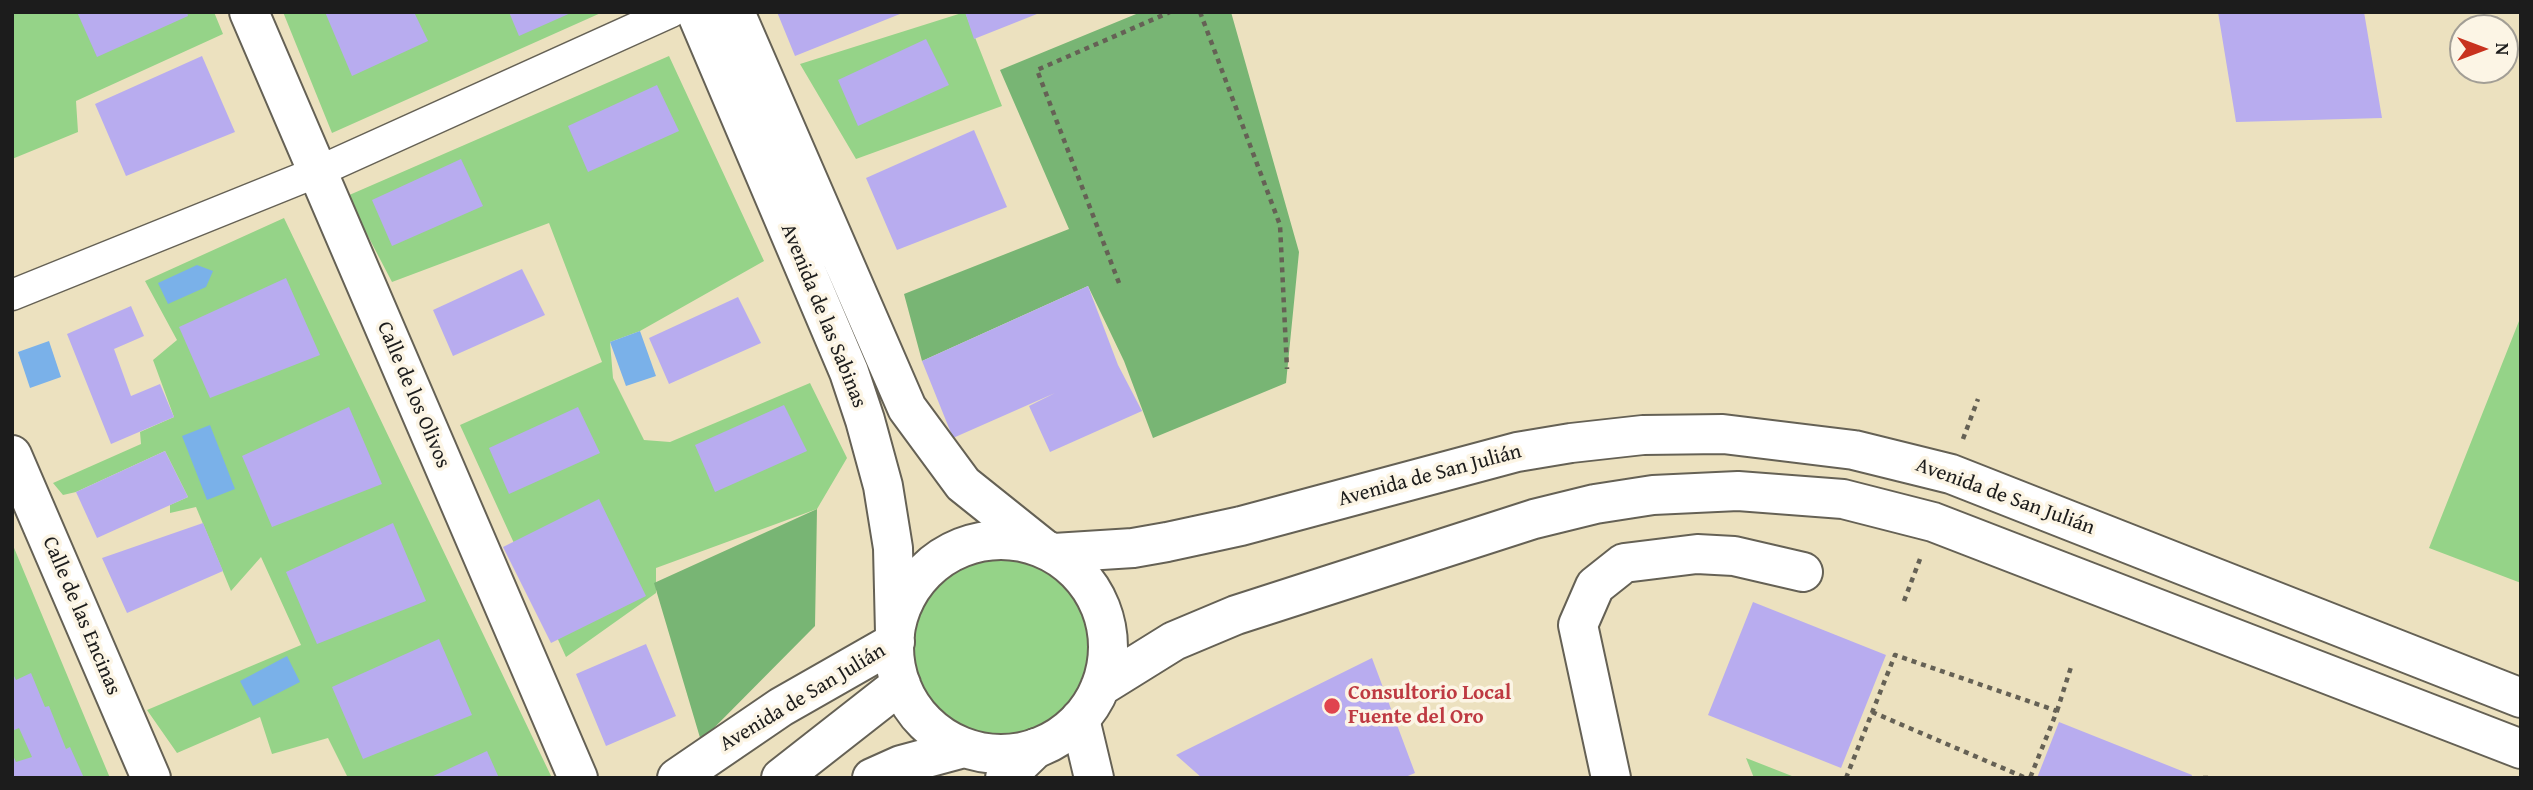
<!DOCTYPE html>
<html>
<head>
<meta charset="utf-8">
<style>
  body { margin:0 }
  #map { position:relative; width:2533px; height:790px; overflow:hidden; background:#ece1bf; font-family:"Gentium Book Plus",serif }
  canvas { display:block }
  .frame { position:absolute; inset:0; border:14px solid #1c1c1c; pointer-events:none }
  .north { position:absolute; left:2449px; top:14px; width:70px; height:70px; box-sizing:border-box; background:#fcf5e5; border:2px solid #a29e95; border-radius:50%; rotate:90deg; font-size:19px; font-weight:700; line-height:28px; text-align:center; color:#1c1c1c }
  .north::after { content:''; display:block; margin:auto; width:24px; height:32px; background:#c8321e; clip-path:polygon(50% 0,100% 100%,50% 72%,0 100%) }
</style>
</head>
<body>
<div id="map">
<canvas width="2533" height="790"></canvas>
<div class="frame"></div>
<div class="north">N</div>
</div>
<script>
const ctx = document.querySelector('canvas').getContext('2d');
ctx.lineJoin = 'round';
function paint(path, color) {
  ctx.fillStyle = color;
  ctx.fill(path, 'evenodd');
}
function shape(rows) {
  const path = new Path2D();
  for (const r of rows) {
    if (r.length === 3) {
      path.moveTo(r[0] + r[2], r[1]);
      path.arc(r[0], r[1], r[2], 0, 2 * Math.PI);
      continue;
    }
    path.moveTo(r[0], r[1]);
    for (let i = 2; i < r.length; i += 2) path.lineTo(r[i], r[i + 1]);
  }
  return path;
}
function strokePath(path, color, width, dash) {
  ctx.strokeStyle = color;
  ctx.lineWidth = width;
  ctx.lineCap = dash ? 'butt' : 'round';
  ctx.setLineDash(dash || []);
  ctx.stroke(path);
}
function drawText(font, color, halo, rows, align = 'center') {
  ctx.font = font + ' "Gentium Book Plus",serif';
  ctx.lineWidth = 7;
  ctx.setLineDash([]);
  ctx.textBaseline = 'middle';
  ctx.strokeStyle = halo;
  ctx.fillStyle = color;
  for (const [text, x, y, turn = 0] of rows) {
    ctx.save();
    ctx.translate(x, y);
    ctx.rotate((+turn || 0) * Math.PI / 180);
    ctx.textAlign = isNaN(turn) ? turn : align;
    if (halo) ctx.strokeText(text, 0, 0);
    ctx.fillText(text, 0, 0);
    ctx.restore();
  }
}
paint(shape([
  [12,12,214,12,223,34,76,101,78,132,12,159],
  [283,12,603,12,332,133],
  [965,12,1002,106,856,159,800,64],
  [669,56,764,261,640,331,610,342,613,378,644,440,670,442,810,383,847,458,817,509,656,568,656,593,566,657,460,425,602,362,549,223,392,282,347,196],
  [284,218,552,778,348,778,328,738,272,754,260,717,177,753,147,710,301,645,261,557,231,591,196,507,170,513,170,505,188,497,165,451,76,492,63,495,53,483,141,444,140,432,174,417,153,360,177,340,145,281],
  [2521,316,2521,583,2429,548],
  [12,543,110,778,12,778],
  [1000,646,89],
  [1746,758,1797,778,1754,778]
]), '#95d388');
paint(shape([
  [1141,12,1231,12,1299,252,1286,383,1153,438,1124,361,1088,286,922,361,904,294,1069,229,1000,70],
  [817,509,815,626,701,741,654,583]
]), '#78b574');
paint(shape([
  [197,265,213,271,206,287,168,304,158,283],
  [640,331,656,376,626,386,610,342],
  [49,341,61,377,30,388,18,352],
  [210,425,235,489,207,500,182,436],
  [287,656,300,682,253,706,240,681]
]), '#7ab1e9');
paint(shape([
  [77,12,187,12,188,16,97,57],
  [325,12,414,12,428,41,352,76],
  [509,12,573,12,519,36],
  [777,12,905,12,795,56],
  [965,12,1042,12,974,39],
  [2218,12,2364,12,2382,118,2236,122],
  [926,39,949,85,858,126,838,80],
  [202,56,235,132,126,176,95,104],
  [657,85,679,131,588,172,568,126],
  [974,130,1007,207,897,250,866,178],
  [461,159,483,206,392,246,372,200],
  [522,269,545,315,453,356,433,310],
  [286,278,320,355,210,398,179,327],
  [1088,286,1118,365,1142,411,1050,452,1029,406,1055,393,953,438,922,361],
  [738,297,761,343,669,384,649,338],
  [131,306,144,336,114,349,131,396,160,384,174,417,111,444,67,334],
  [784,405,807,451,715,492,695,445],
  [349,407,382,484,272,527,242,456],
  [578,407,600,453,509,494,489,448],
  [165,451,188,497,97,538,76,492],
  [599,499,646,596,551,643,503,547],
  [203,523,223,571,127,613,102,558],
  [393,523,426,601,317,644,286,572],
  [1753,602,1886,655,1841,768,1708,715],
  [439,639,472,715,363,759,332,687],
  [646,644,676,716,606,746,576,674],
  [1372,658,1415,773,1403,778,1202,778,1176,755],
  [12,672,16,680,31,673,45,707,49,706,66,749,70,747,84,778,12,778,12,753,16,762,32,757,19,728,12,731],
  [2059,722,2192,775,2191,778,2037,778],
  [487,751,499,778,429,778]
]), '#b8acef');
const pedestrian = shape([
  [12,295,317,172,671,12]
]);
const minor = shape([
  [249,12,578,778],
  [696,12,849,372,865,420,883,486,893,548,895,633],
  [735,12,907,408,963,484,1043,548],
  [12,455,151,778],
  [1080,719,1094,778],
  [677,778,781,707,895,642],
  [1005,778,1036,748],
  [1611,778,1578,625,1595,586,1624,563,1697,554,1734,556,1803,572]
]);
const secondary = shape([
  [1001,647,107],
  [1054,553,1133,548,1167,542,1241,526,1517,452,1571,443,1643,435,1723,434,1854,450,1951,474,2521,698],
  [1100,687,1174,641,1236,615,1534,519,1595,504,1653,495,1738,491,1843,499,1933,522,2521,749],
  [781,778,901,684],
  [872,778,901,765,964,748]
]);
strokePath(pedestrian, '#656155', 33);
strokePath(minor, '#656155', 42);
strokePath(secondary, '#656155', 42);
strokePath(shape([
  [1200,12,1280,225,1287,369],
  [1119,283,1037,70,1170,12],
  [1963,439,1978,399],
  [1904,601,1920,559],
  [2057,711,2071,667],
  [1872,712,2026,778],
  [1846,778,1895,655,2057,711,2030,778],
  [2203,778,2209,778]
]), '#656155', 4.5, [5, 5]);
strokePath(pedestrian, '#fff', 30);
strokePath(minor, '#fff', 38);
strokePath(secondary, '#fff', 38);
for (const [x, y, r, color] of [
  [1332,706,9,"#e0444e"]
]) {
  const dot = new Path2D();
  dot.arc(x, y, r, 0, 2 * Math.PI);
  ctx.fillStyle = color;
  ctx.fill(dot);
  strokePath(dot, '#fcf5e5', 2.5);
}
drawText('21px', '#1c1c1c', '#fcf5e5', [
  ["Avenida de las Sabinas",823,316,68],
  ["Calle de los Olivos",413,395,67],
  ["Avenida de San Julián",1430,476,-15],
  ["Avenida de San Julián",2005,497,20],
  ["Calle de las Encinas",81,616,67],
  ["Avenida de San Julián",803,698,-31]
]);
drawText('bold 21px', '#be3a42', '#fcf5e5', [
  ["Consultorio Local",1348,694],
  ["Fuente del Oro",1348,718]
], 'left');
</script>
</body>
</html>
